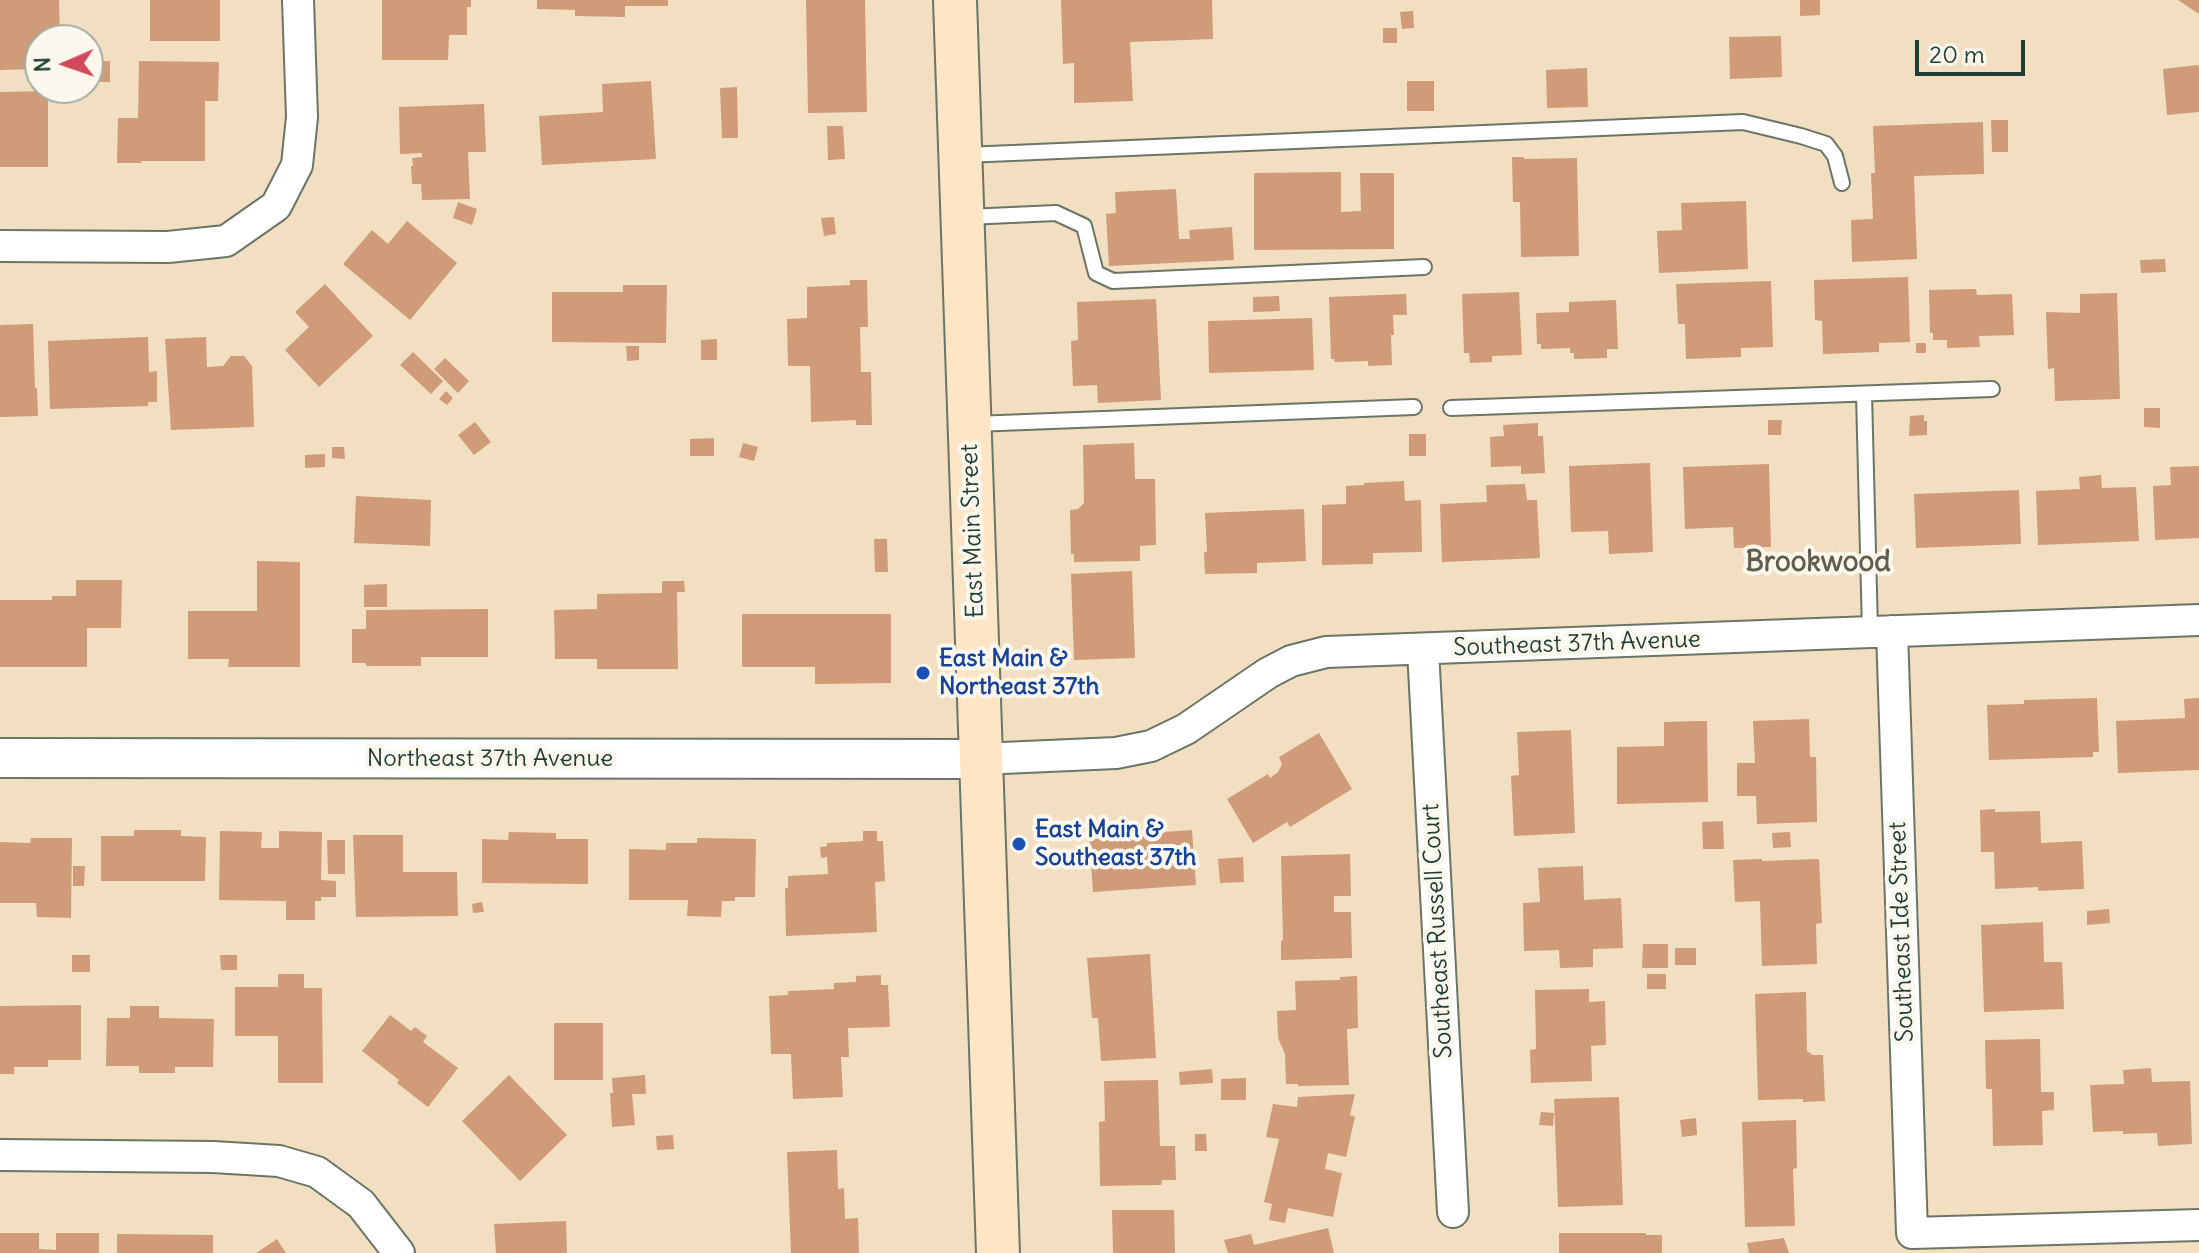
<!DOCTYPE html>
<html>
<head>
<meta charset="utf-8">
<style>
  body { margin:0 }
  #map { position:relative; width:2199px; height:1253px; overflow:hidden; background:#f2dfc1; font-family:Delius,sans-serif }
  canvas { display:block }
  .north { position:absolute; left:24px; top:24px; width:80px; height:80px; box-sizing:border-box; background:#fbf7ec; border:2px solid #a3ada2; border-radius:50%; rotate:268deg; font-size:22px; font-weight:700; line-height:32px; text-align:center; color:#1f3d34 }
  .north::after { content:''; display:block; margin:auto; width:28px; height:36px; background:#d1495b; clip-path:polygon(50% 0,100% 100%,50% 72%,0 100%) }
  .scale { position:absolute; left:1915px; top:40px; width:110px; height:36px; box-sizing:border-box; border:4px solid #1f3d34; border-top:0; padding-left:10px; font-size:24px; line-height:28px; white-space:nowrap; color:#1f3d34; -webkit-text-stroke:6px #fbf7ec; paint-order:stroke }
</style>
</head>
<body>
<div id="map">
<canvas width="2199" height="1253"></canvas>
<div class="north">N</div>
<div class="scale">20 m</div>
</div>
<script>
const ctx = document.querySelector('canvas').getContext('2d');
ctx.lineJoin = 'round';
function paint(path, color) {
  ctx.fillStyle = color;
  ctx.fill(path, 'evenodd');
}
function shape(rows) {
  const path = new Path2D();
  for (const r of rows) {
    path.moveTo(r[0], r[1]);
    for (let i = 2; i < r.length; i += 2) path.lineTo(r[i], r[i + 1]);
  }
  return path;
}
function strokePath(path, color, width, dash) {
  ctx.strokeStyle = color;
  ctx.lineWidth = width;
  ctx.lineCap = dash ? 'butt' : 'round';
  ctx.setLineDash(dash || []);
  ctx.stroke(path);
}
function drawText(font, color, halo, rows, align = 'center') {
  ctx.font = font + ' Delius,sans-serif';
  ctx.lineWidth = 8;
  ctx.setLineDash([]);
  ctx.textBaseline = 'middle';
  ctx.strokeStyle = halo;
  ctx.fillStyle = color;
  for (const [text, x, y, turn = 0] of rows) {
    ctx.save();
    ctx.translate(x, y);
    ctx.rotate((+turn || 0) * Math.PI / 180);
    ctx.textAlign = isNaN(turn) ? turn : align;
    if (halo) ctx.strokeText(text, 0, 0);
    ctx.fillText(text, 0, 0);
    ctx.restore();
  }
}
paint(shape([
  [0,0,59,0,60,40,40,40,40,69,0,70],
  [150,0,220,0,220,41,150,41],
  [382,0,471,0,471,7,467,7,467,35,449,35,448,60,382,60],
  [537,0,668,0,668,6,625,6,625,17,575,16,575,10,537,9],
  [806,0,865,0,867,112,808,113],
  [1061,0,1212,0,1213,39,1130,42,1133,101,1074,103,1074,63,1063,64],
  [1800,0,1820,0,1820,15,1800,16],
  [2178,0,2199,0,2199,14],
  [1413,11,1414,28,1402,29,1400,12],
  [1383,28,1397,28,1397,43,1383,43],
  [1781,36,1782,77,1730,79,1729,37],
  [88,61,110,61,110,82,88,82],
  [139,61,219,62,218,101,205,101,205,161,141,161,142,163,117,163,118,118,138,118],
  [2197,65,2199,66,2199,112,2167,115,2163,69],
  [1587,68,1588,107,1547,108,1546,70],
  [651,81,656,159,542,165,539,116,603,112,602,84],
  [1407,81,1434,81,1434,111,1407,111],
  [737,87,738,138,722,138,720,88],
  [48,91,48,167,0,167,0,92],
  [484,104,486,152,468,152,470,199,422,200,421,184,412,184,411,166,413,166,412,158,422,157,422,153,400,154,399,107],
  [1991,120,2008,120,2008,152,1992,152],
  [1983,122,1984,174,1914,176,1917,259,1852,262,1851,220,1873,219,1871,173,1875,173,1873,126],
  [827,126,843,126,845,159,828,160],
  [1512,157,1524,157,1524,159,1577,158,1579,256,1521,257,1520,202,1513,202],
  [1341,172,1341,212,1361,211,1360,173,1394,173,1394,249,1254,250,1254,173],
  [1176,189,1179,239,1190,239,1189,230,1232,227,1234,260,1109,266,1106,214,1116,213,1115,192],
  [1746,201,1748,269,1659,273,1657,231,1682,230,1681,203],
  [458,202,477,209,472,225,453,218],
  [834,217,836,234,824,236,821,218],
  [407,221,457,263,410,320,343,264,372,230,388,244],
  [2165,259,2166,272,2141,273,2140,260],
  [1908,277,1910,342,1879,343,1879,352,1823,354,1822,321,1815,320,1814,280],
  [850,280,867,280,868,327,860,327,861,372,871,372,872,425,856,425,856,420,811,422,810,366,788,366,787,319,807,318,807,287,850,285],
  [1771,281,1773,347,1741,348,1741,357,1686,359,1685,324,1678,324,1676,284],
  [325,284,373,336,319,387,285,350,309,327,295,312],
  [623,285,667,285,666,343,552,342,552,292,623,292],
  [1976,289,1977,295,2012,294,2014,335,1979,336,1980,347,1947,348,1947,340,1933,340,1933,333,1930,333,1929,290],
  [1519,292,1522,355,1492,356,1492,362,1470,363,1469,353,1464,353,1462,294],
  [2117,293,2120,399,2055,401,2054,368,2048,369,2046,312,2080,313,2080,294],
  [1406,294,1407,315,1393,315,1394,335,1391,335,1392,365,1368,366,1368,361,1335,362,1334,359,1331,359,1329,297],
  [1279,296,1280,311,1253,312,1253,297],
  [1156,299,1161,400,1098,403,1097,385,1073,386,1071,341,1078,340,1077,302],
  [1616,300,1618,349,1607,349,1607,358,1574,359,1574,353,1570,353,1570,348,1541,349,1541,344,1537,344,1536,313,1569,312,1569,302],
  [1312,318,1314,370,1209,373,1208,321],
  [33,324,35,388,37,388,38,416,0,417,0,325],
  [148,337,149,372,157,371,157,402,148,402,148,406,50,409,48,341],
  [206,337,207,367,223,366,231,356,244,356,252,366,254,427,171,430,165,339],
  [717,339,717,360,701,360,701,340],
  [1916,343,1926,343,1926,353,1916,353],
  [626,346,639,346,639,360,627,361],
  [413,352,443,381,431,394,400,365],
  [445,358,469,381,458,393,434,369],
  [446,391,453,398,447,405,439,399],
  [2144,408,2160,408,2160,428,2144,427],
  [1924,415,1924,421,1927,421,1927,435,1909,436,1910,416],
  [1768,420,1782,420,1781,435,1768,435],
  [475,422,491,442,474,455,458,435],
  [1538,423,1538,436,1543,436,1545,473,1521,474,1521,466,1491,467,1490,437,1504,436,1503,425],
  [1409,434,1426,434,1426,456,1409,456],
  [714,438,714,456,690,456,690,439],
  [743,443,758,447,754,461,739,457],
  [1134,443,1135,479,1155,479,1156,545,1140,546,1140,561,1074,562,1074,554,1071,554,1070,510,1078,509,1084,503,1083,445],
  [332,447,344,447,345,459,332,458],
  [325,454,325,467,305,468,305,455],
  [1650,463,1653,552,1609,554,1608,531,1571,532,1569,466],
  [1769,464,1771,547,1734,548,1733,527,1685,529,1683,467],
  [2199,466,2199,538,2155,540,2153,486,2171,485,2170,467],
  [2101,475,2102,488,2136,487,2139,541,2038,545,2036,491,2080,489,2079,477],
  [1404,481,1405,501,1421,500,1422,552,1373,553,1373,564,1322,565,1322,505,1346,504,1346,486,1364,485,1364,483],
  [1525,484,1527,500,1537,500,1540,558,1442,562,1440,504,1487,502,1486,485],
  [2019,490,2021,544,1916,548,1914,494],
  [356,496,431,500,430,546,354,543],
  [1304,509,1306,561,1257,563,1257,573,1205,574,1204,552,1207,552,1205,513],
  [874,539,887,539,888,572,875,572],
  [257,561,300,562,300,667,228,667,229,659,188,659,188,611,257,611],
  [1132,571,1135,658,1074,660,1071,574],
  [76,580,122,580,121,628,87,628,87,667,0,667,0,600,52,600,52,596,76,596],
  [662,581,684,581,685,592,677,592,678,669,597,669,597,659,555,659,554,610,597,609,597,594,662,593],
  [387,584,387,607,364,607,364,585],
  [488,609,488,657,421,657,421,666,366,666,366,663,352,663,352,629,366,629,366,610],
  [742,614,891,614,891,683,815,684,815,667,742,667],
  [2097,698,2099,752,2093,752,2093,757,1989,760,1987,705,2024,704,2024,700],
  [2199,698,2199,770,2118,773,2116,721,2185,718,2184,699],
  [1809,719,1810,757,1816,757,1817,822,1757,824,1756,796,1737,796,1737,763,1755,763,1753,721],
  [1697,721,1707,721,1708,802,1617,804,1617,747,1664,746,1664,722],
  [1571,730,1575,833,1514,836,1511,776,1519,775,1517,732],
  [1319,733,1352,789,1290,827,1287,822,1253,843,1227,799,1268,774,1270,778,1278,772,1282,764,1279,757],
  [1995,809,1995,812,2040,811,2041,843,2082,841,2084,889,2038,891,2038,887,1995,889,1994,852,1981,852,1980,810],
  [1723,821,1724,849,1703,849,1702,822],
  [1149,827,1149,833,1192,830,1196,885,1093,892,1089,832],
  [134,830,181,830,181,836,206,837,205,881,101,881,101,836,134,836],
  [220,831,262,832,261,848,279,848,279,831,322,832,321,880,336,881,336,897,321,897,321,901,315,901,315,920,286,920,286,901,219,900],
  [863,831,877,831,877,841,883,841,885,881,875,882,877,932,786,936,785,888,788,888,788,876,828,874,827,857,821,858,820,847,827,846,827,843,863,841],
  [509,832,556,833,556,839,588,839,588,884,482,883,482,839,508,840],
  [1790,832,1791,847,1773,848,1772,833],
  [353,835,403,835,403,872,457,872,458,916,356,917],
  [31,838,72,838,71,918,37,917,36,903,0,903,0,842,30,843],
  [697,838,756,839,755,897,735,897,735,901,722,901,721,917,687,916,688,900,629,900,629,849,666,850,666,843,697,843],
  [327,840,345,840,345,874,328,874],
  [1350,854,1351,896,1334,896,1334,912,1351,912,1352,958,1281,960,1281,941,1283,940,1281,856],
  [1243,857,1244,882,1220,883,1218,859],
  [1762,859,1762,861,1819,859,1822,923,1816,924,1817,964,1762,966,1760,901,1735,902,1733,860],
  [73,866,85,866,84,886,73,886],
  [1583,866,1584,900,1621,898,1623,948,1593,949,1593,967,1560,968,1559,950,1524,951,1523,903,1540,902,1538,868],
  [482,902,484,912,473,913,472,904],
  [2109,909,2110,923,2087,925,2087,911],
  [2043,922,2044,962,2062,962,2064,1009,1984,1012,1981,925],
  [1643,944,1668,944,1668,968,1642,968],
  [1675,948,1696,948,1696,965,1675,965],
  [1150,954,1156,1058,1101,1061,1098,1018,1092,1018,1087,958],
  [72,955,90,955,90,972,72,972],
  [220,955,237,955,237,970,221,970],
  [278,974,304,974,304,988,322,988,323,1083,278,1083,278,1036,235,1036,235,987,278,987],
  [1647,974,1666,974,1666,989,1647,989],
  [881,975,881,985,888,985,890,1027,848,1028,849,1057,841,1057,843,1097,793,1099,791,1054,771,1054,769,996,788,995,788,991,834,989,834,983,856,982,856,976],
  [1357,976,1358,1028,1347,1029,1349,1085,1298,1086,1298,1084,1286,1084,1285,1054,1278,1038,1277,1011,1296,1010,1295,981,1340,980,1340,977],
  [1589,989,1589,1002,1605,1001,1606,1045,1591,1046,1592,1081,1531,1083,1530,1050,1536,1049,1535,990],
  [1806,992,1807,1051,1813,1055,1823,1055,1825,1101,1803,1102,1803,1099,1758,1100,1755,994],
  [81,1005,81,1060,48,1060,48,1067,14,1067,14,1074,0,1074,0,1006],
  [130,1006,159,1006,159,1018,214,1019,213,1067,175,1067,175,1073,139,1073,139,1066,106,1066,107,1018,130,1018],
  [390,1015,411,1031,415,1027,427,1036,423,1042,458,1068,428,1107,397,1083,399,1080,362,1051],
  [554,1023,603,1023,603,1080,554,1080],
  [2040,1039,2041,1092,2054,1092,2054,1110,2042,1111,2043,1145,1993,1146,1992,1089,1986,1089,1985,1040],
  [2151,1068,2152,1082,2190,1081,2192,1144,2158,1146,2157,1133,2123,1134,2123,1131,2093,1132,2090,1085,2124,1084,2123,1070],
  [1212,1069,1213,1083,1180,1085,1179,1072],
  [509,1075,567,1135,520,1181,462,1121],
  [645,1075,646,1094,632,1094,635,1125,612,1127,610,1093,613,1093,612,1078],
  [1246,1078,1246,1100,1221,1100,1221,1079],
  [1158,1080,1160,1146,1175,1146,1176,1180,1162,1180,1161,1185,1100,1186,1099,1122,1105,1121,1104,1081],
  [1355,1094,1350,1115,1355,1117,1346,1157,1328,1153,1325,1169,1342,1173,1333,1217,1288,1208,1285,1223,1269,1220,1272,1204,1264,1202,1279,1139,1266,1137,1273,1104,1297,1107,1298,1097],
  [1619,1097,1623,1205,1558,1207,1554,1099],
  [1541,1112,1554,1113,1553,1126,1539,1125],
  [1696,1118,1697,1135,1682,1137,1680,1120],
  [1796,1120,1797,1168,1793,1169,1795,1226,1745,1227,1742,1122],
  [1195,1134,1206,1134,1207,1151,1195,1151],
  [673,1135,674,1149,657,1150,656,1136],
  [837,1150,838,1189,844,1188,845,1219,858,1218,859,1253,791,1253,787,1152],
  [1112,1210,1174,1210,1175,1253,1113,1253],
  [566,1221,567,1253,496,1253,494,1224],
  [1328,1228,1334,1253,1228,1253,1224,1240,1251,1234,1254,1245],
  [0,1233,39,1233,39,1249,56,1250,56,1233,99,1233,99,1253,0,1253],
  [1559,1233,1646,1233,1646,1235,1662,1235,1662,1253,1559,1253],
  [117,1234,213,1235,213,1253,117,1253],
  [1784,1238,1789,1253,1749,1253,1747,1243],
  [277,1239,286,1253,256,1253]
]), '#cf9b78');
const service = shape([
  [965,155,1743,122,1801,136,1826,144,1835,156,1842,183],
  [967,217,1056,213,1084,226,1096,273,1113,281,1424,267],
  [1864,394,1870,631],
  [1451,408,1992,389],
  [974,424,1414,407]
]);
const minor = shape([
  [0,246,168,247,226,241,276,206,297,165,302,117,298,0],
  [1892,631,1912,1233,2199,1225],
  [1423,650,1453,1212],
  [980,759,1116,753,1151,746,1186,729,1268,673,1291,661,1326,652,2199,620],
  [0,1155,213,1157,279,1161,317,1172,361,1204,399,1253]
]);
const tertiary = shape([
  [0,758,980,759]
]);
const secondary = shape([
  [955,0,998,1253]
]);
strokePath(service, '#697665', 18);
strokePath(minor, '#697665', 34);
strokePath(tertiary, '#697665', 42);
strokePath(secondary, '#697665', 46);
strokePath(service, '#fff', 14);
strokePath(minor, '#fff', 30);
strokePath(tertiary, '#fff', 38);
strokePath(secondary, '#fde5c5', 42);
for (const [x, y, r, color] of [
  [923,673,8,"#1a4fb4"],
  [1019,844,8,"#1a4fb4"]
]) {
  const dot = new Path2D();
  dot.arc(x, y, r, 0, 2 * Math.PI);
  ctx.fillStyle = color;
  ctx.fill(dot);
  strokePath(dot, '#fbf7ec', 3);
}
drawText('24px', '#1f3d34', '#fbf7ec', [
  ["East Main Street",973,531,-92],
  ["Southeast 37th Avenue",1577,644,-2],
  ["Northeast 37th Avenue",490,759],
  ["Southeast Russell Court",1438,931,-93],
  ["Southeast Ide Street",1902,932,-92]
]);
drawText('bold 24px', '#164399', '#fbf7ec', [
  ["East Main &",939,659],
  ["Northeast 37th",939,687],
  ["East Main &",1035,830],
  ["Southeast 37th",1035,858]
], 'left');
drawText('bold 28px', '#5d5e4c', '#fbf7ec', [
  ["Brookwood",1818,563]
]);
</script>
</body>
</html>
